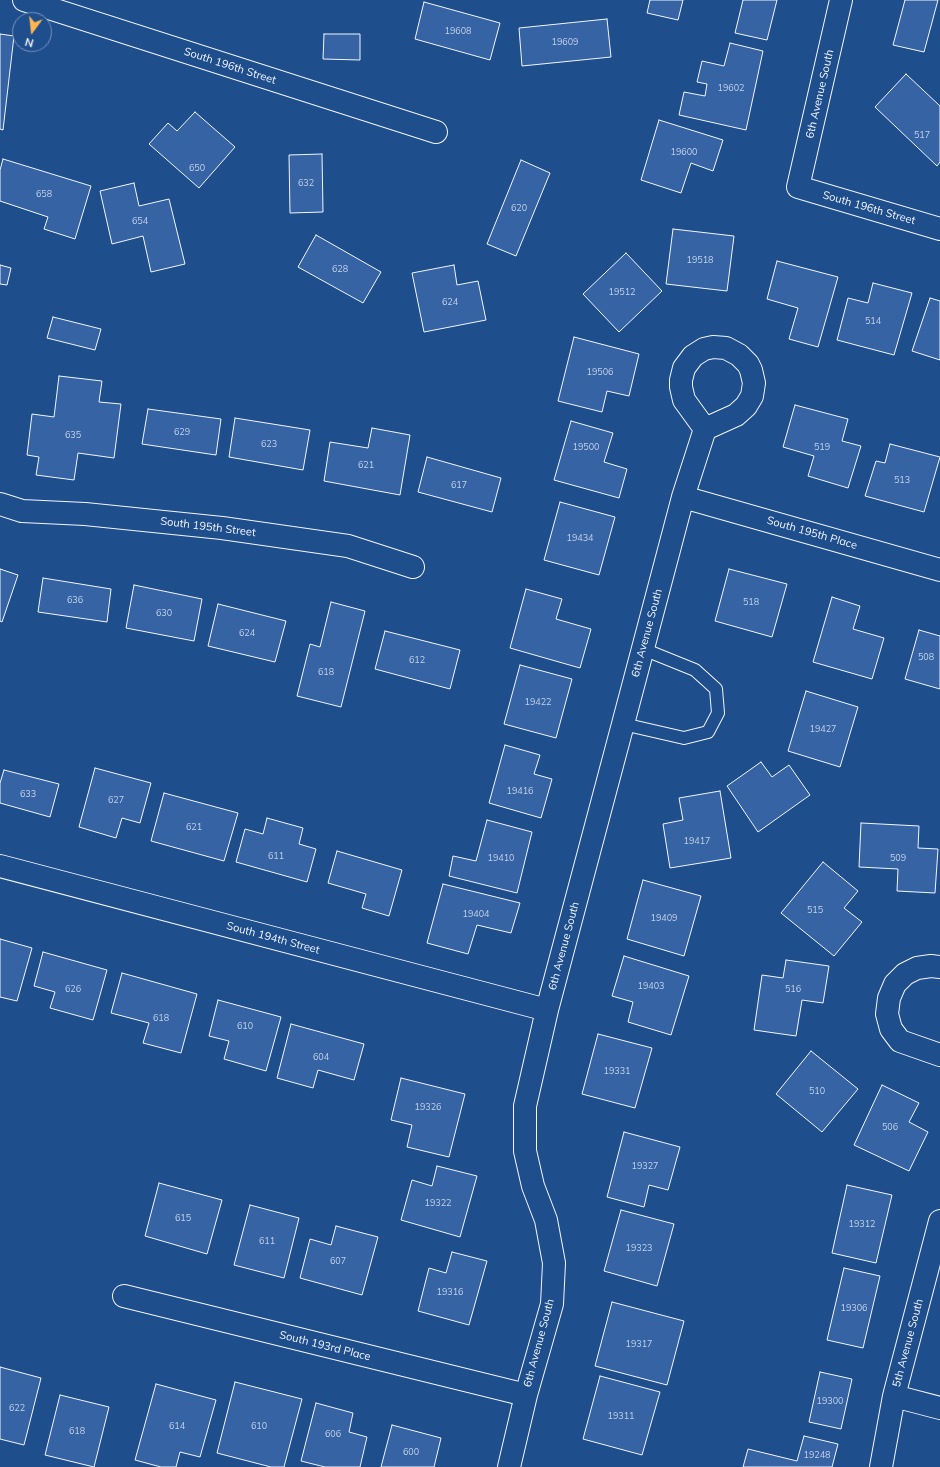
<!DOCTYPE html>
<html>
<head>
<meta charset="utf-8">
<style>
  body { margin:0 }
  #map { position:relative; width:940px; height:1467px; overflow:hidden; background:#1f4e8c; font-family:Mulish,sans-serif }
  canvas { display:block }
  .north { position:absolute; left:12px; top:12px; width:40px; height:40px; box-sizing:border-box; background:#1f4e8c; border:1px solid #7391ba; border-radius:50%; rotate:195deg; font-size:11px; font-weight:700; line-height:16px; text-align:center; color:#f2f6ff }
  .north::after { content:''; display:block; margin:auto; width:14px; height:18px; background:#ffb74d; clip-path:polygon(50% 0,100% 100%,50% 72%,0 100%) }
</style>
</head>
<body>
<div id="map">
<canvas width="940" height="1467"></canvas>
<div class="north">N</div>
</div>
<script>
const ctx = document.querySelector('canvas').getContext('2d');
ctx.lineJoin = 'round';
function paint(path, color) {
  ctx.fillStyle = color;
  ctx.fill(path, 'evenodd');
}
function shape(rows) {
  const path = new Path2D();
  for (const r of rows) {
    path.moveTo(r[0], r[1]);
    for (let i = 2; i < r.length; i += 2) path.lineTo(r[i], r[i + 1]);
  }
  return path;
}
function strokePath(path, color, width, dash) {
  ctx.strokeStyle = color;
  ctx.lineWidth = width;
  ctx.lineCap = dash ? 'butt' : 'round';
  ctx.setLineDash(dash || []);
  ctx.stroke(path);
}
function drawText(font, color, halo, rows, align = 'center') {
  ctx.font = font + ' Mulish,sans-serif';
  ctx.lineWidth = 3;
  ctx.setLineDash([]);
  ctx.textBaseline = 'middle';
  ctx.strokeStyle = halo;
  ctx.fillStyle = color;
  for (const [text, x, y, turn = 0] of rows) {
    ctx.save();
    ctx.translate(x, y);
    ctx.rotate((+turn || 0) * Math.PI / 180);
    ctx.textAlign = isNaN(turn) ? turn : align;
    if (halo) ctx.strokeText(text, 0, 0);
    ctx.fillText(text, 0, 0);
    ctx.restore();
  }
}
const building = shape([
  [650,0,683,0,678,20,647,13,650,0],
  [743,0,777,0,767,40,735,33,743,0],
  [905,0,938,0,924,52,893,45,905,0],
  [424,2,500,23,490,60,415,39,424,2],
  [607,19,611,57,522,66,519,28,607,19],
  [0,34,14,36,3,130,0,129,0,34],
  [324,34,360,34,360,60,323,59,324,34],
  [730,43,763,51,746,130,679,115,684,92,705,96,707,84,697,82,702,61,724,66,730,43],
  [906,74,940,106,940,162,937,166,875,107,906,74],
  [195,112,235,147,199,188,149,144,168,123,177,131,195,112],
  [659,120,723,140,713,171,691,163,681,193,641,180,659,120],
  [322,154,323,212,290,213,289,155,322,154],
  [3,159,91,186,75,239,44,229,48,217,0,201,0,170,3,159],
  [521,160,550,173,516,256,487,244,521,160],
  [134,183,139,206,169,199,185,264,151,272,143,236,112,244,100,191,134,183],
  [673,229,734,236,727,291,666,284,673,229],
  [316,235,381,272,363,303,298,267,316,235],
  [626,253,662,291,619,332,583,294,626,253],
  [777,261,838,277,818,347,789,339,798,308,767,299,777,261],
  [0,265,11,268,7,285,0,284,0,265],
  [454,265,457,285,478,281,486,320,424,332,412,273,454,265],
  [873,283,912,293,894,355,837,340,848,298,868,303,873,283],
  [930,298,940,301,940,360,912,351,930,298],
  [53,317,101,329,95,350,47,338,53,317],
  [574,337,639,354,629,396,607,391,602,412,558,401,574,337],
  [59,376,102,381,99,402,121,404,114,458,78,453,74,480,36,475,39,457,27,455,32,414,54,417,59,376],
  [795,405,848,419,842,441,861,446,848,488,808,476,814,456,783,447,795,405],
  [148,409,221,419,216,455,142,444,148,409],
  [235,418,310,430,303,470,229,457,235,418],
  [571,421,613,433,604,462,627,469,619,498,554,480,571,421],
  [372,428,410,435,400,495,324,481,330,442,368,448,372,428],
  [890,444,940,457,924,512,865,496,876,461,885,463,890,444],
  [427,457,501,478,492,512,418,492,427,457],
  [560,502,615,517,599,575,544,560,560,502],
  [0,569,18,575,2,622,0,621,0,569],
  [729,569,787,584,772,637,715,621,729,569],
  [43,578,111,589,107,622,38,612,43,578],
  [134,585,202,599,194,641,126,628,134,585],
  [526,589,562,599,556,619,591,629,580,668,510,648,526,589],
  [832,597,860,606,853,629,884,638,872,679,813,662,832,597],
  [331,602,365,611,341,707,297,696,310,644,320,647,331,602],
  [218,604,286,621,275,662,208,646,218,604],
  [919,630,940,636,940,689,905,679,919,630],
  [385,631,460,650,450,689,375,669,385,631],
  [520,665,572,679,556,738,504,724,520,665],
  [806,691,858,707,840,767,788,751,806,691],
  [505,745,540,755,534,774,552,779,541,818,489,803,505,745],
  [761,762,772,777,789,765,810,795,758,832,727,786,761,762],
  [95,768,151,783,140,823,122,818,116,838,79,827,95,768],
  [4,770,59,784,50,817,0,803,0,783,4,770],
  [720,791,731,858,670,868,663,824,683,820,679,798,720,791],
  [164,793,238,813,224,861,151,841,164,793],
  [267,818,303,828,299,844,316,849,307,882,236,862,245,829,263,834,267,818],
  [487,820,532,832,517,893,449,876,453,856,476,861,487,820],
  [861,823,919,826,918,848,938,849,935,893,897,891,898,869,859,867,861,823],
  [337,851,402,870,389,916,362,908,366,894,328,883,337,851],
  [823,862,858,891,844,908,862,922,834,956,781,913,823,862],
  [643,880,701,896,684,956,627,939,643,880],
  [443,884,520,903,511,933,477,925,468,954,427,943,443,884],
  [0,939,32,948,17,1001,0,997,0,939],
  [43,952,107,970,93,1020,50,1008,55,992,34,986,43,952],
  [624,956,689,976,671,1035,628,1022,633,1002,612,996,624,956],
  [786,960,829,966,823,1003,802,1000,796,1036,754,1030,762,975,783,978,786,960],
  [122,973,197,994,181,1053,143,1043,149,1023,111,1013,122,973],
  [218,1000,281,1017,266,1071,224,1059,229,1041,209,1036,218,1000],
  [291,1024,364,1044,354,1080,318,1070,313,1088,277,1078,291,1024],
  [598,1034,652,1048,635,1108,582,1094,598,1034],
  [811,1051,858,1089,822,1132,776,1094,811,1051],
  [401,1078,465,1094,449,1157,407,1147,412,1125,391,1120,401,1078],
  [882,1085,919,1103,909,1122,928,1132,909,1171,854,1145,882,1085],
  [624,1132,680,1147,668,1190,649,1185,644,1207,607,1197,624,1132],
  [437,1166,477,1176,460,1237,401,1220,412,1180,432,1186,437,1166],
  [159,1183,222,1200,207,1254,145,1236,159,1183],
  [847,1185,892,1195,876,1263,832,1253,847,1185],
  [250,1205,299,1218,284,1278,234,1265,250,1205],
  [621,1210,674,1224,657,1286,604,1271,621,1210],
  [336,1226,378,1237,362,1295,300,1278,310,1239,331,1245,336,1226],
  [452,1252,487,1261,469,1325,418,1311,429,1268,446,1273,452,1252],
  [844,1268,880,1276,863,1348,827,1340,844,1268],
  [612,1302,684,1321,667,1385,595,1366,612,1302],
  [0,1367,41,1378,24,1445,0,1439,0,1367],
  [820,1372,852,1379,841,1429,809,1422,820,1372],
  [600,1376,660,1392,642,1455,583,1439,600,1376],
  [235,1382,302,1399,284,1467,271,1467,217,1453,235,1382],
  [156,1384,216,1400,200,1457,180,1452,176,1467,161,1467,135,1460,156,1384],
  [60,1395,109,1407,94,1467,45,1455,60,1395],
  [316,1403,353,1413,349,1432,367,1437,360,1467,325,1467,301,1461,316,1403],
  [392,1425,441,1438,434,1467,381,1467,392,1425],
  [804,1436,838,1444,832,1467,743,1467,748,1449,797,1461,804,1436]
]);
paint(building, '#3563a3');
strokePath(building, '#f2f6ff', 1);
const service = shape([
  [623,724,684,738,708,732,718,713,716,689,695,670,643,649]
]);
const minor = shape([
  [24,0,436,132],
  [841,0,798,187,940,229],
  [683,497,940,570],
  [0,504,22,511,85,514,222,528,348,546,413,567],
  [0,866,547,1010],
  [940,967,931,966,917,968,905,974,895,984,889,998,887,1014,891,1029,900,1041,940,1055],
  [124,1296,526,1395],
  [894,1396,940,1408],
  [509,1467,526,1395,552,1304,554,1263,546,1220,533,1186,525,1151,525,1106,547,1010,623,724,683,497,705,429,736,415,746,406,752,396,754,383,751,370,748,364,739,355,726,348,713,347,704,349,693,356,684,368,681,380,681,387,684,400,705,429],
  [881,1467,894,1396,940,1221]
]);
strokePath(service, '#f2f6ff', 14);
strokePath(minor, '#f2f6ff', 24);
strokePath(service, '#1f4e8c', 12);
strokePath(minor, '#1f4e8c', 22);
drawText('9px', '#c3d1e8', null, [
  ["19608",458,31],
  ["19609",565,42],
  ["19602",731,88],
  ["517",922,135],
  ["19600",684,152],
  ["650",197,168],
  ["632",306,183],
  ["658",44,194],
  ["620",519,208],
  ["654",140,221],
  ["19518",700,260],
  ["628",340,269],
  ["19512",622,292],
  ["624",450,302],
  ["514",873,321],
  ["19506",600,372],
  ["629",182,432],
  ["635",73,435],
  ["623",269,444],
  ["19500",586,447],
  ["519",822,447],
  ["621",366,465],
  ["513",902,480],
  ["617",459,485],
  ["19434",580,538],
  ["636",75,600],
  ["518",751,602],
  ["630",164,613],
  ["624",247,633],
  ["508",926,657],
  ["612",417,660],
  ["618",326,672],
  ["19422",538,702],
  ["19427",823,729],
  ["19416",520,791],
  ["633",28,794],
  ["627",116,800],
  ["621",194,827],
  ["19417",697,841],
  ["611",276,856],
  ["19410",501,858],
  ["509",898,858],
  ["515",815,910],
  ["19404",476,914],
  ["19409",664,918],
  ["19403",651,986],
  ["626",73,989],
  ["516",793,989],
  ["618",161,1018],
  ["610",245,1026],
  ["604",321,1057],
  ["19331",617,1071],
  ["510",817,1091],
  ["19326",428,1107],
  ["506",890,1127],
  ["19327",645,1166],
  ["19322",438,1203],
  ["615",183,1218],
  ["19312",862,1224],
  ["611",267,1241],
  ["19323",639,1248],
  ["607",338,1261],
  ["19316",450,1292],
  ["19306",854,1308],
  ["19317",639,1344],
  ["19300",830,1401],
  ["622",17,1408],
  ["19311",621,1416],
  ["614",177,1426],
  ["610",259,1426],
  ["618",77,1431],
  ["606",333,1434],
  ["600",411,1452],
  ["19248",817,1455]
]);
drawText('11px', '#f2f6ff', '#1f4e8c', [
  ["South 196th Street",230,66,18],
  ["6th Avenue South",820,94,-77],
  ["South 196th Street",869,208,16],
  ["South 195th Street",208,527,7],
  ["South 195th Place",812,533,16],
  ["6th Avenue South",647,633,-75],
  ["South 194th Street",273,938,15],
  ["6th Avenue South",564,946,-75],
  ["6th Avenue South",539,1343,-75],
  ["5th Avenue South",908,1343,-75],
  ["South 193rd Place",325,1346,14]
]);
</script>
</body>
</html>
